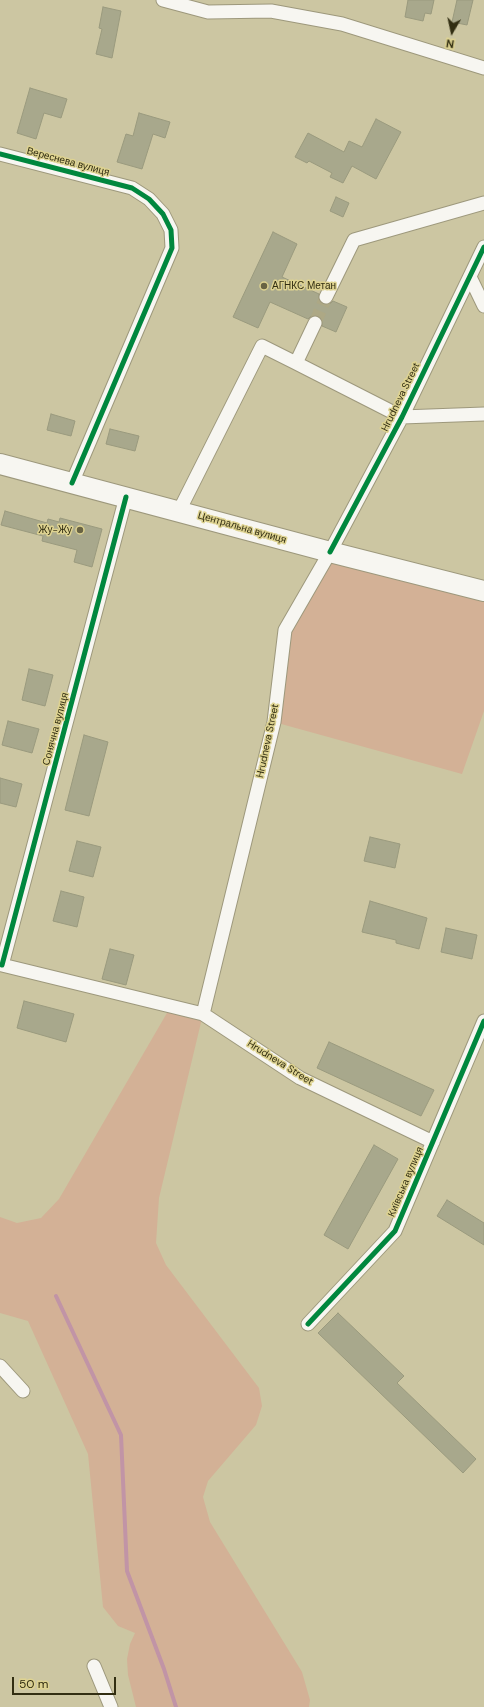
<!DOCTYPE html>
<html>
<head>
<meta charset="utf-8">
<style>
  body { margin:0 }
  #map { position:relative; width:484px; height:1707px; overflow:hidden; background:#ccc6a2; font-family:"DM Sans",sans-serif }
  canvas { display:block }
  .north { position:absolute; left:432px; top:12px; width:40px; height:40px; -webkit-text-stroke:3px #ded391; paint-order:stroke; rotate:189deg; font-size:11px; font-weight:700; line-height:16px; text-align:center; color:#322e12 }
  .north::after { content:''; display:block; margin:auto; width:14px; height:18px; background:#322e12; clip-path:polygon(50% 0,100% 100%,50% 72%,0 100%) }
  .scale { position:absolute; left:12px; top:1677px; width:104px; height:18px; box-sizing:border-box; border:2px solid #322e12; border-top:0; padding-left:5px; font-size:12px; line-height:14px; white-space:nowrap; color:#322e12; -webkit-text-stroke:3px #ded391; paint-order:stroke }
</style>
</head>
<body>
<div id="map">
<canvas width="484" height="1707"></canvas>
<div class="north">N</div>
<div class="scale">50 m</div>
</div>
<script>
const ctx = document.querySelector('canvas').getContext('2d');
ctx.lineJoin = 'round';
function paint(path, color) {
  ctx.fillStyle = color;
  ctx.fill(path, 'evenodd');
}
function shape(rows) {
  const path = new Path2D();
  for (const r of rows) {
    path.moveTo(r[0], r[1]);
    for (let i = 2; i < r.length; i += 2) path.lineTo(r[i], r[i + 1]);
  }
  return path;
}
function strokePath(path, color, width, dash) {
  ctx.strokeStyle = color;
  ctx.lineWidth = width;
  ctx.lineCap = dash ? 'butt' : 'round';
  ctx.setLineDash(dash || []);
  ctx.stroke(path);
}
function drawText(font, color, halo, rows, align = 'center') {
  ctx.font = font + ' "DM Sans",sans-serif';
  ctx.lineWidth = 3;
  ctx.setLineDash([]);
  ctx.textBaseline = 'middle';
  ctx.strokeStyle = halo;
  ctx.fillStyle = color;
  for (const [text, x, y, turn = 0] of rows) {
    ctx.save();
    ctx.translate(x, y);
    ctx.rotate((+turn || 0) * Math.PI / 180);
    ctx.textAlign = isNaN(turn) ? turn : align;
    if (halo) ctx.strokeText(text, 0, 0);
    ctx.fillText(text, 0, 0);
    ctx.restore();
  }
}
paint(shape([
  [330,552,484,591,484,711,462,774,274,722,285,630],
  [171,1006,203,1014,159,1198,156,1243,166,1265,259,1388,262,1406,256,1425,208,1481,203,1497,210,1522,302,1672,310,1700,309,1707,136,1707,128,1675,127,1659,130,1644,135,1633,118,1626,103,1607,88,1454,28,1321,0,1313,0,1217,17,1223,41,1218,59,1199]
]), '#d3b196');
strokePath(shape([
  [56,1296,121,1435,127,1571,164,1669,176,1707]
]), '#c194a6', 4);
const building = shape([
  [408,0,434,0,431,14,425,13,423,21,405,17,408,0],
  [457,0,473,0,467,25,452,22,457,0],
  [103,7,121,11,112,58,96,54,102,29,99,28,103,7],
  [30,88,67,99,61,118,44,113,36,139,17,133,30,88],
  [139,113,170,122,165,138,153,134,142,169,117,162,126,134,133,136,139,113],
  [376,119,401,132,376,179,352,166,343,183,330,177,332,173,309,161,307,163,295,157,308,133,344,152,349,141,362,147,376,119],
  [336,197,349,203,343,217,330,211,336,197],
  [273,232,297,244,282,277,319,294,319,301,323,304,330,304,333,301,347,307,336,332,322,326,322,319,318,316,311,316,308,319,270,302,258,328,233,317,273,232],
  [51,414,75,421,71,436,47,430,51,414],
  [110,429,139,436,135,451,106,444,110,429],
  [5,511,47,523,48,519,59,522,60,518,102,529,92,567,74,562,77,550,42,541,43,536,1,525,5,511],
  [29,669,53,675,45,706,22,700,29,669],
  [8,721,39,729,32,753,2,745,8,721],
  [84,735,108,742,89,816,65,810,84,735],
  [0,778,22,784,16,807,0,803,0,778],
  [370,837,400,844,395,868,364,861,370,837],
  [77,841,101,847,93,877,69,871,77,841],
  [61,891,84,897,77,927,53,921,61,891],
  [370,901,427,918,419,949,396,943,396,940,362,932,370,901],
  [446,928,477,935,472,959,441,952,446,928],
  [110,949,134,955,126,985,102,979,110,949],
  [24,1001,74,1014,66,1042,17,1028,24,1001],
  [329,1042,434,1090,421,1116,317,1068,329,1042],
  [374,1145,398,1159,348,1249,324,1235,374,1145],
  [447,1200,484,1223,484,1245,437,1216,447,1200],
  [338,1313,404,1376,397,1383,476,1459,463,1473,318,1333,338,1313]
]);
paint(building, '#a8a88c');
strokePath(building, '#9a9a7e', 1);
strokePath(shape([
  [315,323,326,297]
]), '#ada885', 13, [13, 6]);
const minor = shape([
  [163,0,208,12,271,11,342,24,484,68],
  [0,154,132,188,149,199,163,214,171,230,172,248,72,483],
  [470,277,484,306],
  [326,297,354,240,484,203],
  [315,323,296,363,402,417,484,414],
  [126,497,2,965,203,1014],
  [179,511,262,346,296,363],
  [433,1142,300,1078,203,1014,274,722,285,630,330,552,402,417,484,247],
  [308,1324,395,1231,484,1021],
  [0,1366,23,1391],
  [94,1666,111,1707]
]);
const highway = shape([
  [0,464,330,552,484,591]
]);
strokePath(minor, '#9d987c', 15);
strokePath(highway, '#9d987c', 22);
strokePath(minor, '#f7f6f1', 13);
strokePath(highway, '#f7f6f1', 20);
strokePath(shape([
  [0,154,132,188,149,199,163,214,171,230,172,248,72,483],
  [330,552,402,417,484,247],
  [2,965,126,497],
  [308,1324,395,1231,484,1021]
]), '#00873e', 5);
for (const [x, y, r, color] of [
  [264,286,4,"#686344"],
  [80,530,4,"#686344"]
]) {
  const dot = new Path2D();
  dot.arc(x, y, r, 0, 2 * Math.PI);
  ctx.fillStyle = color;
  ctx.fill(dot);
  strokePath(dot, '#ded391', 1.5);
}
drawText('10px', '#322e12', '#ded391', [
  ["Вереснева вулиця",68,162,15],
  ["Hrudneva Street",401,397,-64],
  ["Центральна вулиця",242,528,16],
  ["Сонячна вулиця",56,729,-75],
  ["Hrudneva Street",268,741,-78],
  ["Hrudneva Street",280,1063,32],
  ["Київська вулиця",406,1182,-67]
]);
drawText('10px', '#322e12', '#ded391', [
  ["АГНКС Метан",272,286],
  ["Жу-Жу",72,530,"right"]
], 'left');
</script>
</body>
</html>
